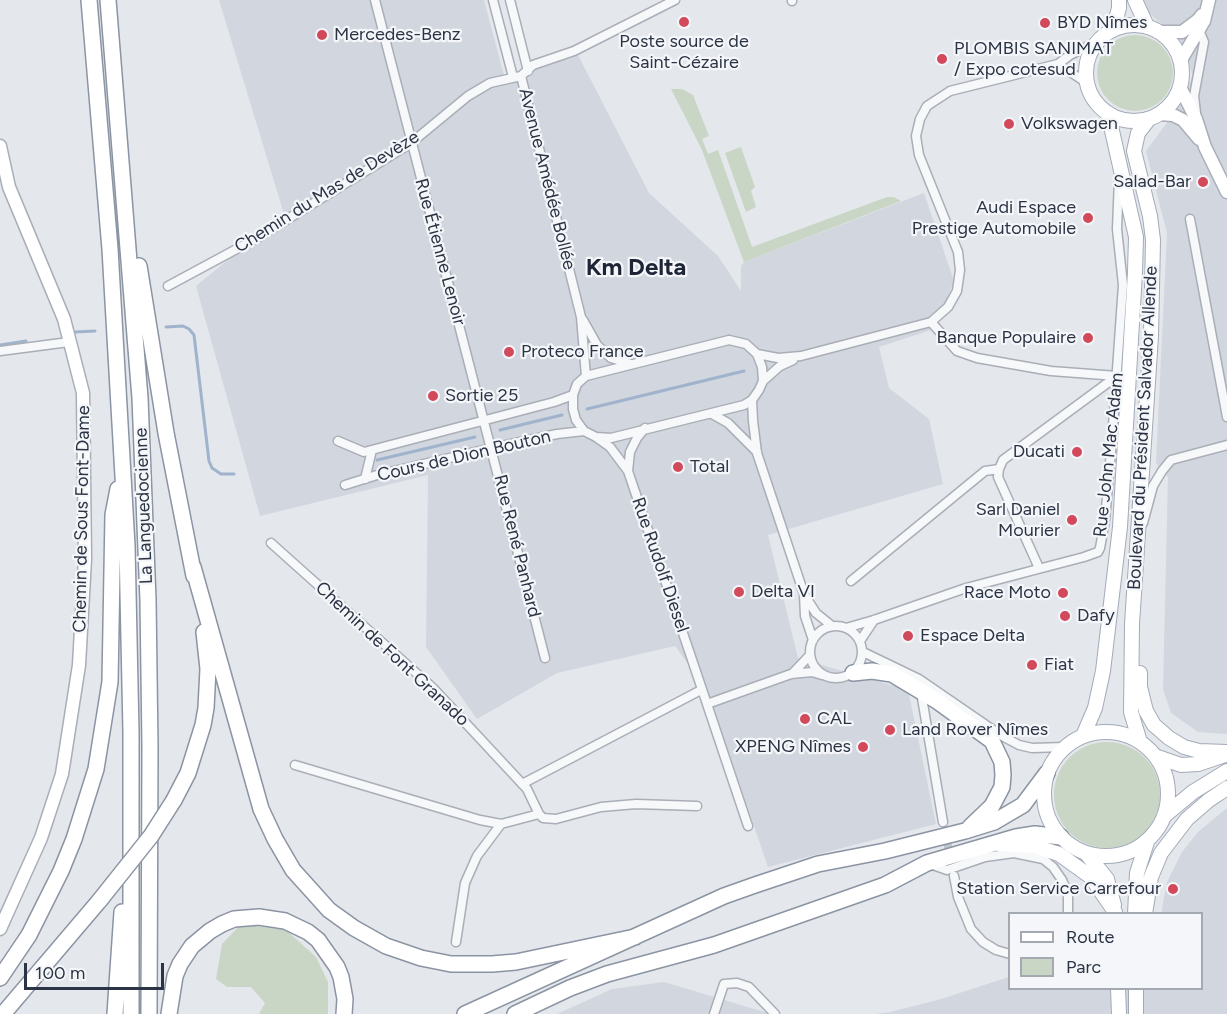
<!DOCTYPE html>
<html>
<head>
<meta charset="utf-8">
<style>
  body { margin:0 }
  #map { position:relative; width:1227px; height:1014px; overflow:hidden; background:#e4e7ec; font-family:Figtree,sans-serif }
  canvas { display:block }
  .legend { position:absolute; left:1008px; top:912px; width:195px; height:78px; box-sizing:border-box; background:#f4f6f9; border:2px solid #a4a8b1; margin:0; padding:8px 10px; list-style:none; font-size:18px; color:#2b3445 }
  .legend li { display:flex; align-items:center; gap:12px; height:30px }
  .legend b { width:30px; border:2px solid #a4a8b1 }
  .scale { position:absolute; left:24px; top:963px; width:140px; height:27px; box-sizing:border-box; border:3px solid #2b3445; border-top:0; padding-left:8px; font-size:18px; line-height:21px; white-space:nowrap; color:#2b3445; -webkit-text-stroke:4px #f4f6f9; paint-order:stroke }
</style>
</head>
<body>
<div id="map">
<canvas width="1227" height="1014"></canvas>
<ul class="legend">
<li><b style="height:8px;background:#fff"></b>Route</li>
<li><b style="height:16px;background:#c9d6c5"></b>Parc</li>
</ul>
<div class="scale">100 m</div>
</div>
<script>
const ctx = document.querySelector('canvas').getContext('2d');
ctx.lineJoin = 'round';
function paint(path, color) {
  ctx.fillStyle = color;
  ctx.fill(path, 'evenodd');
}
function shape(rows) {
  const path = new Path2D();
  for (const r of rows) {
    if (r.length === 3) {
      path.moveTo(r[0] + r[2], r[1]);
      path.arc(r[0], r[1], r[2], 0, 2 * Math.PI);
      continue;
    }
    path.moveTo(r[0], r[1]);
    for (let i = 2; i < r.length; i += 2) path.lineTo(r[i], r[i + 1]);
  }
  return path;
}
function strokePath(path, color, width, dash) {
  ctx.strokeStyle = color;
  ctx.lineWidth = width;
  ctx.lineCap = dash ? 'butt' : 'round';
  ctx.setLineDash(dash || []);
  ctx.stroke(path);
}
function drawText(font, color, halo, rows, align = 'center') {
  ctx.font = font + ' Figtree,sans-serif';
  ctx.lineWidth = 4.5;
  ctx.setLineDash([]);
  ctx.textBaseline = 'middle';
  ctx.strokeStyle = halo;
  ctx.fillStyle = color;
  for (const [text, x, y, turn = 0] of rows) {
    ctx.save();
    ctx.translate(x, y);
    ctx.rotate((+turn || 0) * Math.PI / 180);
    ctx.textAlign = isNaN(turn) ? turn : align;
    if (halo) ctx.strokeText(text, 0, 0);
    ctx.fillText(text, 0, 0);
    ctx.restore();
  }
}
paint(shape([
  [219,0,484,0,505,79,578,55,649,193,718,256,741,291,741,266,744,262,924,193,954,281,934,329,879,347,889,388,929,419,943,484,768,535,798,658,908,690,936,824,768,867,708,691,675,646,557,673,477,719,426,647,428,475,260,516,196,286,284,214],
  [1143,0,1227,0,1227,733,1225,734,1198,732,1171,713,1163,689,1168,477,1156,463,1167,233,1146,151,1177,109,1193,76,1180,40,1149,13],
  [1227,808,1227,1014,875,1014,890,1012,938,1000,1009,977,1010,988,1202,988,1202,914,1162,913,1162,908,1167,882,1182,852,1198,832],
  [664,982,771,1014,557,1014,612,989]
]), '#d2d6de');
paint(shape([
  [1135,73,38],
  [671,89,682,89,693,95,709,136,702,139,708,154,718,150,752,247,887,197,894,197,901,201,744,262,702,150],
  [741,147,755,187,751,191,756,207,746,212,725,153],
  [1107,795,53],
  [241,924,286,930,316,957,328,982,328,1014,259,1014,265,1003,251,987,227,987,216,979,222,944]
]), '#c9d6c5');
strokePath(shape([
  [166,327,183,326,189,329,194,335,209,461,212,468,221,474,234,474],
  [75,332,95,331],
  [0,345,26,341],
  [587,409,744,371],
  [500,430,562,415],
  [377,460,475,437]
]), '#9fb4cc', 3);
strokePath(shape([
  [945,832,954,875]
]), '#bfc3cb', 8, [8, 4]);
const street = shape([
  [375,0,545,658],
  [493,0,513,77],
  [510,0,528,71],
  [792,0,792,1],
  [1058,64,1087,83],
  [521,76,581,317,586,376],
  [1196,113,1194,96,1204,42,1199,30],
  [1190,219,1227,417],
  [168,286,257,238,411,143,468,96,490,83,521,76,533,65,574,51,675,0],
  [583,320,597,345,611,358,631,364],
  [931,322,957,351,977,358,1051,371,1117,376],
  [729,340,746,344,757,354,762,367,763,381,759,390,752,400,744,405,611,438,596,437,584,431,576,420,573,409,573,395,577,384,586,376,729,340],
  [0,351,69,342],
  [757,354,778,358,801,356,931,322,948,307,957,291,960,270,958,252,919,155,916,136,920,119,927,106,950,91,1058,64,1070,55,1097,42],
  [763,381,780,366,793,360],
  [752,400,753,421,757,453,804,594,805,616,813,640],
  [712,414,728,423,757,452],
  [596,437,610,447,628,471,707,704],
  [338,441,364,452,554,402,573,395],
  [628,471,630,452,637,438,645,428],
  [365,479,372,450],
  [345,485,377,475,492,448,557,434,584,431],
  [1143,523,1153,486,1162,471,1171,460,1227,445],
  [271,543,433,688,527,789,539,814,543,818,556,819,601,807,636,804,697,806],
  [1039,568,998,477,999,469,1003,460,1117,376],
  [851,581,985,471,999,469],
  [805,596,816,613,832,626],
  [836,652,26],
  [846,628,874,620,966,588,1084,557,1098,552,1100,548,1105,520,1112,440,1123,285,1117,229,1119,179],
  [860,641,874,620],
  [863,652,919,679,1002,736,1019,745,1032,748,1065,747],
  [792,674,810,655],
  [921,692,943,822],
  [295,765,480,820,501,824,539,814],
  [522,784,701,690],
  [748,826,707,704,791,674,812,672,822,675],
  [930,864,947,870,985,857,1014,853,1043,859,1053,867,1062,880,1068,894,1068,914],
  [954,876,958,897,971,929,983,942,996,950,1010,954],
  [456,942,465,883,477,856,501,824],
  [714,1014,724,984,737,983,749,987,775,1014]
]);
const secondary = shape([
  [1160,32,1182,32,1198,20,1202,15],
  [1181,60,1204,21,1209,0],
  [1180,87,1196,119,1205,147,1227,192],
  [1159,114,1173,115,1183,120,1199,139],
  [0,146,9,187,64,319,83,393,85,559,79,665,62,774,41,838,0,929]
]);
const primary = shape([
  [1135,0,1147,26],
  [1134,73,48],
  [1113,30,1119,8,1119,0],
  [1140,673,1140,687,1146,711,1154,725,1169,738,1184,747,1199,751,1227,752],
  [1106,794,62],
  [1083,736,1095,708,1103,671,1120,527,1135,272,1136,237,1108,113],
  [1140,742,1131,712,1132,624,1151,336,1153,240,1150,216,1134,151,1138,133,1149,119],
  [1155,756,1181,765,1198,764,1225,755],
  [1164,816,1193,792,1227,771],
  [999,844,1034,846,1059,854,1091,877,1115,912],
  [1086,853,1107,879,1114,905],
  [1135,914,1137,873,1147,842],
  [1145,914,1151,877,1161,853,1187,819,1209,800,1227,788],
  [1118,988,1119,1014],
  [1136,988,1136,1014]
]);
const highway = shape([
  [89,0,110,249,127,546,131,732,131,1014],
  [108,0,140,398,148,600,150,747,149,1014],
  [139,266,166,433,194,576],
  [193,567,261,809,275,839,293,870,329,910,354,928,386,946,421,958,451,964,492,964,516,962,635,937],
  [853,673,872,671,892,674,937,701,992,741,1002,762,1003,775,1002,787,992,806,970,827],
  [174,800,188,773,203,725,206,708,208,669,204,632],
  [0,978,29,935,61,871,74,839,96,769,110,682,113,515,118,489],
  [3,1014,100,900],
  [115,1014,122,912],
  [169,1014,175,976,180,964,192,946,210,931,222,924,234,919,259,917,285,921,308,932,318,940,337,967,341,977,345,999,344,1014],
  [465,1014,724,896,755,885,818,864,885,851,965,831,994,822,1023,805,1047,773],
  [515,1014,570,988,607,974,714,945,885,885,927,863,1016,837,1035,834,1061,837]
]);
strokePath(street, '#a9aeb7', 11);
strokePath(secondary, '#a9aeb7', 15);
strokePath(primary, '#a3abb8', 16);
strokePath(highway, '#8b94a3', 18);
strokePath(street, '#f7f8fa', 8);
strokePath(secondary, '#fff', 12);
strokePath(primary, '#fff', 14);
strokePath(highway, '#fff', 15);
const highwayBridge = shape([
  [100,900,151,836,174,800]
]);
strokePath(highwayBridge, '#8b94a3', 18, []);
strokePath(highwayBridge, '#fff', 15);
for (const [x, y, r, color] of [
  [684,22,6,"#d1495b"],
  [1045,23,6,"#d1495b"],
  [322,35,6,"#d1495b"],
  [942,59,6,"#d1495b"],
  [1009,124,6,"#d1495b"],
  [1203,182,6,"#d1495b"],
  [1088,218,6,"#d1495b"],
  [1088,338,6,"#d1495b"],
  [509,352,6,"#d1495b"],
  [433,396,6,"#d1495b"],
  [1077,452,6,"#d1495b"],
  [678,467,6,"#d1495b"],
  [1072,520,6,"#d1495b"],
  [739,592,6,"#d1495b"],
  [1063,593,6,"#d1495b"],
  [1065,616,6,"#d1495b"],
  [908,636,6,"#d1495b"],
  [1032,665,6,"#d1495b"],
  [805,719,6,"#d1495b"],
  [890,730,6,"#d1495b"],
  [863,747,6,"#d1495b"],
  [1173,889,6,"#d1495b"]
]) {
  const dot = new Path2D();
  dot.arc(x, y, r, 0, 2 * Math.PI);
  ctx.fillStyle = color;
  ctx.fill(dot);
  strokePath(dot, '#f4f6f9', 2);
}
drawText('18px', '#2b3445', '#f4f6f9', [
  ["BYD Nîmes",1057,23],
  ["Mercedes-Benz",334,35],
  ["Poste source de",684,42,"center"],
  ["Saint-Cézaire",684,63,"center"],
  ["PLOMBIS SANIMAT",954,49],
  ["/ Expo cotesud",954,70],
  ["Volkswagen",1021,124],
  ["Salad-Bar",1191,182,"right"],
  ["Audi Espace",1076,208,"right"],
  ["Prestige Automobile",1076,229,"right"],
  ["Banque Populaire",1076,338,"right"],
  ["Proteco France",521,352],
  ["Sortie 25",445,396],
  ["Ducati",1065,452,"right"],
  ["Total",690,467],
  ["Sarl Daniel",1060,510,"right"],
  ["Mourier",1060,531,"right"],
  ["Delta VI",751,592],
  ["Race Moto",1051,593,"right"],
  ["Dafy",1077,616],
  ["Espace Delta",920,636],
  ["Fiat",1044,665],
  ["CAL",817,719],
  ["Land Rover Nîmes",902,730],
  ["XPENG Nîmes",851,747,"right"],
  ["Station Service Carrefour",1161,889,"right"]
], 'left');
drawText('18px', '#2b3445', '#f4f6f9', [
  ["Avenue Amédée Bollée",547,179,76],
  ["Chemin du Mas de Devèze",327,192,-32],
  ["Rue Étienne Lenoir",440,252,75],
  ["Boulevard du Président Salvador Allende",1143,428,-87],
  ["Rue John Mac Adam",1109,455,-84],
  ["Cours de Dion Bouton",464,456,-13],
  ["La Languedocienne",144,506,-92],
  ["Chemin de Sous Font-Dame",82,519,-89],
  ["Rue René Panhard",517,546,76],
  ["Rue Rudolf Diesel",660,565,71],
  ["Chemin de Font Granado",392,654,43]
]);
drawText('bold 24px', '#1d2536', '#f4f6f9', [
  ["Km Delta",636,268]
]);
</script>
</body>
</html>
